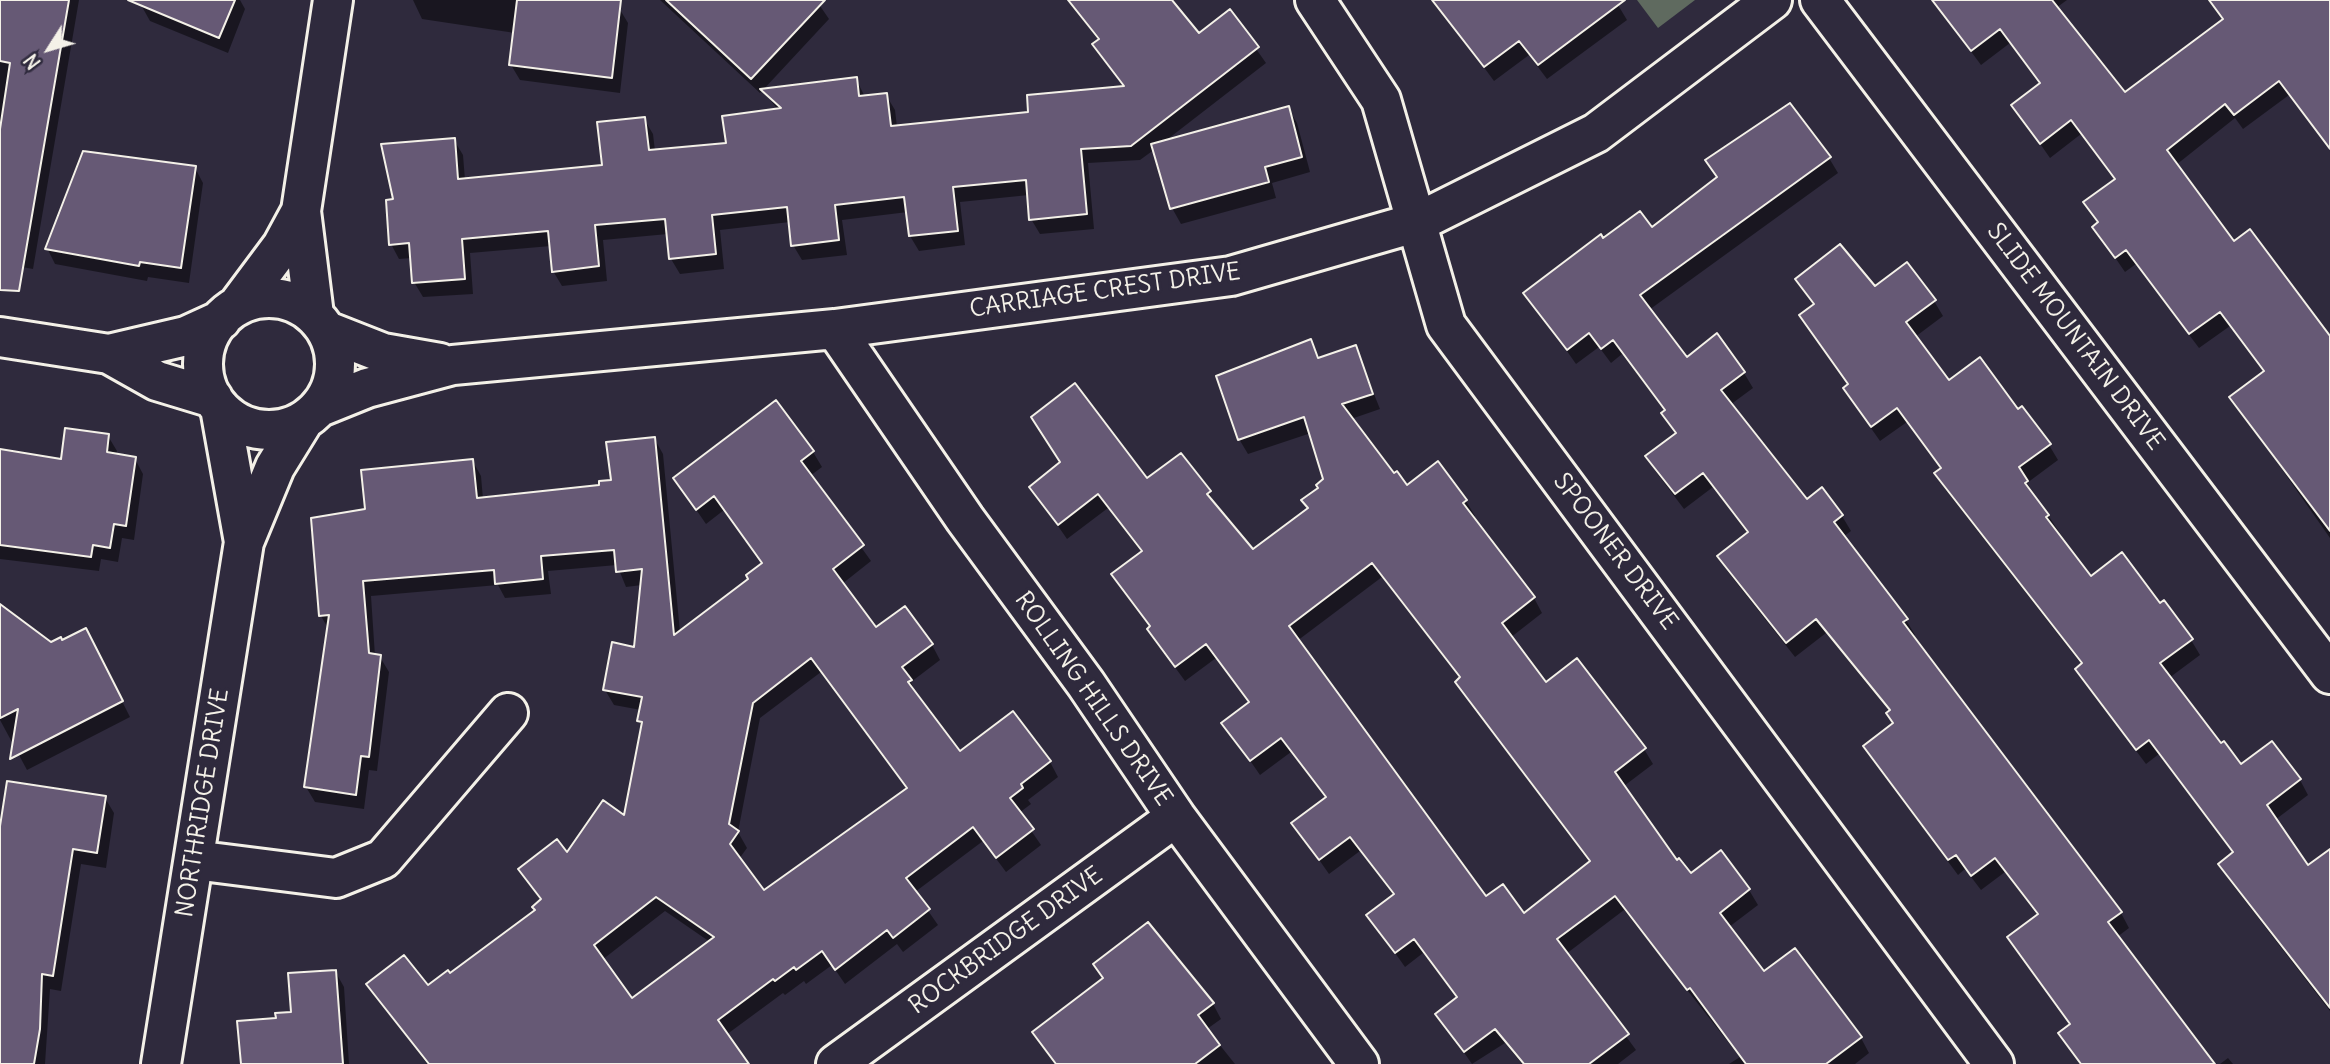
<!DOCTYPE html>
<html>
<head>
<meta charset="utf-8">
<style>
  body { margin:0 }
  #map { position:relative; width:2330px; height:1064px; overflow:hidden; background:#2f2a3d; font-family:Delius,sans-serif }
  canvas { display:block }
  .north { position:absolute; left:14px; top:14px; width:70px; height:70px; -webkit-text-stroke:5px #2f2a3d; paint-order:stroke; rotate:233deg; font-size:19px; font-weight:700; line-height:28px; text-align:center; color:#f4f1e8 }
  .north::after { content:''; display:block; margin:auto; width:24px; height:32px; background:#f4f1e8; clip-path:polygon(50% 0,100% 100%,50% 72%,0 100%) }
</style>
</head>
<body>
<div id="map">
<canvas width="2330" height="1064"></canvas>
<div class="north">N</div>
</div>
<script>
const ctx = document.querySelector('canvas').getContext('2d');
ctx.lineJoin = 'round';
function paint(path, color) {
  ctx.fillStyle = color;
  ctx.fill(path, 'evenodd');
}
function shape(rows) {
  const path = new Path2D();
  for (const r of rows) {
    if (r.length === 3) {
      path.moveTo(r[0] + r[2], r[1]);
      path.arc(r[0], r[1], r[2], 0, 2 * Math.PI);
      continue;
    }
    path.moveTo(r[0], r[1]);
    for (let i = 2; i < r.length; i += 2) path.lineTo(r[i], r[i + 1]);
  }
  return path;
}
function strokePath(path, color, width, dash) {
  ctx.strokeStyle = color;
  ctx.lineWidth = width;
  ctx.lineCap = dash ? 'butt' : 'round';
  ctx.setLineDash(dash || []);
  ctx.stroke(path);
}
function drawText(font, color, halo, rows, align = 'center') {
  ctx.font = font + ' Delius,sans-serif';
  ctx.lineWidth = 6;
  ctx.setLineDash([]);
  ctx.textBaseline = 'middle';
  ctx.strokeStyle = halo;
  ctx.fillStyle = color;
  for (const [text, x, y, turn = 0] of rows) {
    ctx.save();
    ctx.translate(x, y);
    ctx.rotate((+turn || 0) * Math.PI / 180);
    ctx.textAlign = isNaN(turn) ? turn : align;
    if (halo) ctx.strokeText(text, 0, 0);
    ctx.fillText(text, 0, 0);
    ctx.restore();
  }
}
paint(shape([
  [1637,0,1695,0,1658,28]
]), '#5f6a5f');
paint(shape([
  [23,0,79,0,33,269,0,263,0,2],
  [143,0,240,0,245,9,228,53,150,21,141,5],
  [413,0,577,0,619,8,628,23,620,93,520,80,511,65,515,33,422,19],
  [660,0,816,0,829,19,763,90,856,79,865,97,886,95,895,110,897,127,1030,113,1125,88,1094,45,1099,41,1068,0,1170,0,1199,35,1230,12,1266,63,1164,142,1288,108,1297,123,1310,172,1272,183,1276,198,1181,224,1172,208,1155,149,1140,160,1088,163,1094,229,1040,234,1031,219,1029,195,960,202,965,245,919,251,910,236,908,212,842,220,847,255,802,260,793,245,790,222,720,230,724,269,680,274,671,259,668,234,603,240,607,281,562,286,553,271,551,246,470,253,473,294,423,297,414,282,412,258,399,259,391,244,395,200,454,140,463,155,465,180,604,166,644,119,653,134,655,151,728,145,778,110,763,90,760,93],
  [1462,0,1615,0,1627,20,1547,79,1529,55,1494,81,1444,13],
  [1933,0,2067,0,2056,8,2125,95,2224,20,2208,0,2330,0,2330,150,2289,95,2243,129,2235,118,2176,165,2234,244,2330,356,2330,538,2232,398,2265,373,2230,326,2199,348,2136,264,2125,272,2094,227,2099,223,2086,203,2116,180,2081,134,2050,158,2013,105,2041,85,2010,43,1981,65],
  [1829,158,1838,173,1649,310,1686,359,1744,373,1753,388,1730,405,1807,501,1822,489,1842,516,1851,531,1843,537,1906,620,1915,635,1912,637,2121,913,2129,928,2117,937,2213,1064,2080,1064,2060,1034,2071,1025,2010,938,2038,916,2005,872,1981,890,1965,869,1958,875,1874,762,1865,747,1894,724,1890,712,1826,633,1795,657,1728,572,1719,557,1748,534,1713,487,1684,509,1656,472,1647,457,1676,434,1663,413,1665,411,1622,354,1611,363,1599,347,1576,364,1526,293,1603,240,1651,229,1718,179,1707,161],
  [195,168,203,183,189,283,148,277,147,281,55,264,47,248],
  [1797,279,1874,288,1934,301,1943,316,1915,337,1949,382,2018,411,2049,445,2058,460,2027,483,2090,579,2160,605,2191,640,2200,655,2169,678,2221,746,2241,767,2300,780,2308,795,2275,820,2308,867,2330,851,2330,1011,2229,880,2220,865,2234,854,2159,754,2146,764,2086,684,2077,669,2082,665,1945,489,1936,474,1942,470,1907,422,1880,441,1854,404,1845,389,1849,386,1815,306],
  [1311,341,1320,359,1355,347,1380,409,1351,419,1394,476,1407,487,1466,501,1475,516,1472,518,1534,598,1542,613,1510,638,1545,684,1576,661,1644,749,1653,764,1624,786,1632,803,1691,876,1749,890,1758,905,1729,927,1763,973,1861,1038,1869,1053,1855,1064,1729,1064,1740,1057,1624,910,1566,954,1636,1050,1618,1064,1522,1064,1505,1043,1472,1064,1437,1014,1458,999,1423,953,1405,967,1368,915,1394,896,1360,851,1329,874,1294,824,1327,799,1291,752,1260,775,1224,723,1250,703,1216,658,1185,681,1158,644,1151,628,1114,575,1142,553,1108,508,1067,539,1031,487,1147,481,1209,492,1216,508,1253,551,1309,510,1304,500,1320,489,1325,480,1311,433,1248,454,1239,439],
  [1382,577,1461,679,1457,682,1466,697,1590,863,1524,916,1486,899,1297,641],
  [108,436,117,451,116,456,135,459,143,474,134,540,122,538,118,562,101,559,99,571,0,559,0,450,62,461],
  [654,438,663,454,680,632,750,579,763,565,724,510,706,524,675,479,813,452,822,467,810,476,871,561,842,584,876,629,932,645,940,660,911,682,917,697,959,753,1013,713,1050,762,1058,777,1028,800,1031,804,1019,813,1041,845,1006,872,983,841,915,892,938,925,903,952,897,944,845,984,832,965,806,984,804,981,785,995,783,993,726,1035,745,1064,427,1064,368,984,427,988,450,976,536,911,541,901,520,870,567,855,625,818,643,728,639,721,641,710,614,705,605,690,636,649,642,585,626,587,617,565,548,571,551,594,505,598,498,585,371,596,375,656,380,657,389,672,377,771,369,770,364,809,315,802,306,787,329,630,321,616,367,511,472,460,481,476,483,499,601,487,612,482],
  [821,672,908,790,764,893,739,859,747,848,738,832,760,718],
  [665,911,710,942,632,1001,602,960],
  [0,606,51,644,94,646,130,717,27,770,0,720],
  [105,798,114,813,106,868,81,864,61,991,50,989,45,1064,0,1064,0,822],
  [1095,965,1213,1004,1221,1019,1207,1029,1235,1064,1055,1064,1034,1032,1104,980],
  [335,971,344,987,349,1064,243,1064],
  [2228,1058,2233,1064,2220,1064]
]), '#0007');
const building = shape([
  [0,0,69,0,19,291,0,290,0,129,10,63,0,61,0,0],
  [128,0,235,0,219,38,128,0],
  [517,0,621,0,612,78,509,65,517,0],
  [666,0,825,0,751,79,666,0],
  [1068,0,1172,0,1199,33,1230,9,1259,47,1131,146,1081,149,1087,214,1029,220,1026,180,953,187,958,231,909,236,904,197,835,205,839,240,791,246,787,207,712,215,716,254,669,259,665,219,595,225,599,266,552,272,548,231,462,239,465,279,412,283,409,243,389,245,386,200,393,199,381,144,455,138,458,179,602,165,597,122,645,117,649,150,726,143,722,116,781,108,760,89,857,77,859,96,887,93,891,126,1028,112,1027,95,1124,86,1092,44,1099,39,1068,0],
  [1432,0,1625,0,1538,65,1519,41,1484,67,1432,0],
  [1932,0,2052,0,2125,92,2223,19,2209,0,2330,0,2330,149,2279,81,2234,115,2225,104,2167,150,2234,241,2250,229,2330,336,2330,531,2229,397,2264,371,2220,312,2189,334,2126,250,2115,258,2092,227,2098,222,2083,202,2115,179,2071,120,2040,144,2011,105,2040,83,2000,29,1971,51,1932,0],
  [1790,103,1831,157,1640,295,1687,357,1717,333,1745,372,1721,390,1807,499,1822,487,1843,515,1834,522,1908,619,1903,622,2122,912,2108,922,2215,1064,2081,1064,2058,1033,2070,1024,2007,937,2038,914,1995,858,1971,876,1956,855,1948,860,1863,746,1893,723,1886,713,1890,710,1816,619,1786,643,1717,556,1748,532,1703,473,1675,494,1645,456,1676,433,1661,413,1665,410,1613,340,1601,349,1589,333,1567,350,1523,293,1601,234,1603,238,1640,211,1652,227,1717,177,1705,160,1790,103],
  [1289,106,1302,157,1265,167,1269,182,1170,209,1151,144,1289,106],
  [83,151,196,166,181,268,140,262,139,266,45,249,83,151],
  [1840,244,1875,286,1907,262,1936,300,1906,322,1949,380,1980,357,2018,409,2022,406,2051,444,2019,467,2028,481,2025,483,2049,515,2046,517,2091,576,2122,552,2160,603,2164,600,2193,639,2160,663,2221,743,2224,741,2241,764,2272,741,2301,779,2267,805,2308,865,2330,849,2330,1008,2218,864,2233,852,2149,740,2136,750,2075,669,2082,663,1934,473,1941,468,1897,408,1871,427,1843,388,1848,384,1799,315,1814,304,1795,279,1840,244],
  [1311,339,1318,358,1356,345,1373,394,1342,404,1394,473,1397,471,1407,485,1438,461,1467,500,1463,503,1535,597,1502,623,1546,682,1577,658,1646,748,1615,772,1677,860,1679,858,1691,873,1721,850,1750,889,1720,913,1764,971,1795,948,1862,1037,1826,1064,1746,1064,1690,988,1687,990,1615,896,1557,939,1629,1034,1589,1064,1524,1064,1495,1029,1464,1052,1435,1014,1457,997,1414,939,1395,953,1366,915,1394,894,1350,837,1319,860,1291,823,1326,797,1281,738,1250,761,1221,723,1249,702,1206,644,1175,667,1147,629,1150,626,1111,574,1142,551,1098,494,1058,525,1029,487,1060,462,1031,417,1075,383,1147,478,1181,453,1211,491,1207,494,1253,549,1308,508,1301,500,1318,488,1316,485,1323,479,1304,417,1238,440,1216,376,1311,339],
  [1372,563,1460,677,1455,682,1590,861,1524,913,1503,884,1486,896,1289,626,1372,563],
  [776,400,814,451,801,461,864,545,833,569,876,627,905,606,933,644,902,667,912,680,908,682,960,751,1013,711,1051,761,1021,784,1023,788,1010,798,1034,829,996,858,973,827,906,878,930,909,893,938,887,930,835,970,822,951,796,970,794,967,775,981,773,979,718,1020,749,1064,429,1064,366,984,404,955,428,985,448,970,450,973,535,910,532,907,541,899,518,869,557,839,567,852,603,800,624,815,642,722,637,721,642,697,603,690,612,642,634,647,642,569,616,572,614,550,541,556,543,579,495,584,494,570,363,581,369,653,381,655,369,757,361,756,356,795,304,787,329,615,319,616,311,518,365,509,361,470,473,459,477,498,599,485,599,481,611,480,606,442,655,437,674,635,748,579,746,575,762,563,714,496,696,510,673,478,776,400],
  [811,658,907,788,764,890,730,844,739,831,729,824,753,703,811,658],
  [656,897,714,937,632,998,594,945,656,897],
  [65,428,109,434,107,452,136,457,126,526,114,524,110,548,93,545,91,557,0,545,0,449,61,459,65,428],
  [0,604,51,642,61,637,62,640,86,628,123,701,10,759,18,709,0,718,0,604],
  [7,781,106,796,97,853,73,849,53,976,42,974,40,1029,34,1064,0,1064,0,826,7,781],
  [1148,922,1214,1003,1198,1015,1220,1045,1195,1064,1056,1064,1032,1032,1103,978,1093,964,1148,922],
  [336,970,343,1064,241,1064,237,1021,276,1018,275,1013,291,1012,288,973,336,970]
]);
paint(building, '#665975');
strokePath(building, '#f4f1e8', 2);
const minor = shape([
  [1315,0,1381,100,1446,325,1994,1064],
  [1820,0,2330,674],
  [269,364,66],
  [238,305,282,246,301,211],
  [314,315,301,211,333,0],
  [835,329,965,519,1086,684,1176,817,1359,1064],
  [327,331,383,353,440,363],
  [0,337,109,354,157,381,213,398],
  [109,354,186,336,221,320],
  [320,407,367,388,453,365,835,329,1231,276,1418,222,1596,133,1772,0],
  [220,408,244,542],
  [194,860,336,878,383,859,508,713],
  [161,1064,244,542,275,467,304,420],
  [836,1064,1176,817]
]);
strokePath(minor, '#f4f1e8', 44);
strokePath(minor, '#2f2a3d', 38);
drawText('24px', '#f4f1e8', '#2f2a3d', [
  ["CARRIAGE CREST DRIVE",1105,291,-8],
  ["SLIDE MOUNTAIN DRIVE",2075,337,53],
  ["SPOONER DRIVE",1615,552,53],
  ["ROLLING HILLS DRIVE",1093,699,55],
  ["NORTHRIDGE DRIVE",203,803,-81],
  ["ROCKBRIDGE DRIVE",1006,941,-36]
]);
</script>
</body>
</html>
